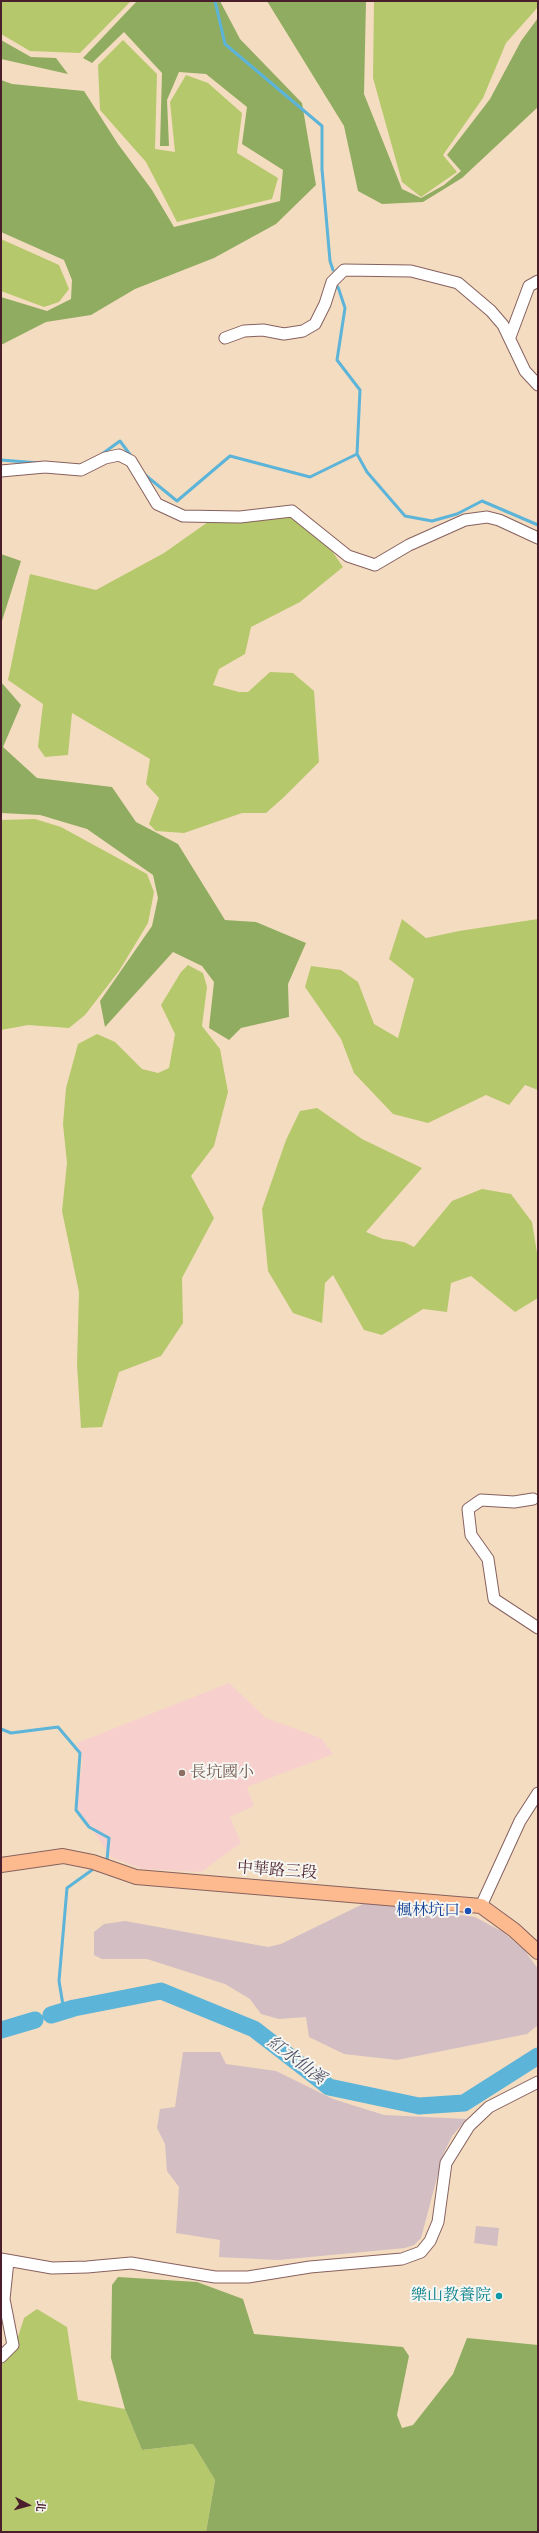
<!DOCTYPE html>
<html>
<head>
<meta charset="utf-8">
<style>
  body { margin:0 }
  #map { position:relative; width:539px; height:2533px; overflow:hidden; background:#f4dcc0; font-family:"IM FELL Great Primer","Noto Serif TC",serif }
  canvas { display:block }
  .frame { position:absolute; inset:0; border:2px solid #4a1f2b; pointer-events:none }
  .north { position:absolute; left:8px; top:2485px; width:40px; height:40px; -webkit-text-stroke:3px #f6f6f2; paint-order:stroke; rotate:96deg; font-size:11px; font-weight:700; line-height:16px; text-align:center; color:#4a1f2b }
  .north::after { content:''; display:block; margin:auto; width:14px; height:18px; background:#4a1f2b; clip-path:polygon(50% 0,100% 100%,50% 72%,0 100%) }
</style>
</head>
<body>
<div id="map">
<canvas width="539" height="2533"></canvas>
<div class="frame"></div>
<div class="north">北</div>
</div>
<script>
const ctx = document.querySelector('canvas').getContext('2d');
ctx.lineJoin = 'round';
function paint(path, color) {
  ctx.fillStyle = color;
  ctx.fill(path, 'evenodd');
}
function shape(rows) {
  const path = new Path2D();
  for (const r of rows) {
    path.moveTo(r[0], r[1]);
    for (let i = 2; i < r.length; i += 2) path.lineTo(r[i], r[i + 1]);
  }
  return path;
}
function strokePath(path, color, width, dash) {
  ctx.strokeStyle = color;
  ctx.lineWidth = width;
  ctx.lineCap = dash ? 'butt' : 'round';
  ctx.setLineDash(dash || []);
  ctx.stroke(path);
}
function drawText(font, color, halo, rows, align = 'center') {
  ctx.font = font + ' "IM FELL Great Primer","Noto Serif TC",serif';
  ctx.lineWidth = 4;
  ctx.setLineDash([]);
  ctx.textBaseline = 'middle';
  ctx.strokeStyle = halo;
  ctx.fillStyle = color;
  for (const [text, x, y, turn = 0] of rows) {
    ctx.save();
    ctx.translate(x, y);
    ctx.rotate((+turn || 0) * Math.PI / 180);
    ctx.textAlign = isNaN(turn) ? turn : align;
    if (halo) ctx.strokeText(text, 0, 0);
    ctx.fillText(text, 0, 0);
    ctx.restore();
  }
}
paint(shape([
  [229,1683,266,1718,321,1738,333,1754,247,1787,254,1806,230,1817,241,1843,201,1872,142,1869,111,1857,75,1805,83,1761,77,1743]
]), '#f7d0cd');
paint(shape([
  [367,1902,475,1917,503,1932,525,1951,538,1969,538,2025,527,2034,397,2060,344,2054,309,2037,306,2017,279,2019,261,2014,250,1999,225,1984,147,1959,102,1959,94,1955,94,1932,104,1924,125,1921,268,1947,281,1944],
  [183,2052,220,2052,226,2064,276,2071,333,2099,384,2115,467,2119,452,2136,443,2155,421,2238,414,2245,405,2248,278,2260,219,2257,220,2240,176,2233,179,2187,167,2171,165,2144,157,2128,160,2109,175,2107],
  [476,2226,499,2228,497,2246,474,2243]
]), '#d2bec3');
paint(shape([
  [1,1,131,1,80,53,30,51,1,34],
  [374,1,538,1,538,7,506,43,483,98,443,155,457,172,421,197,402,182,373,78],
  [123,40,157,74,155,149,175,152,170,102,186,75,208,83,242,113,237,153,278,178,272,199,177,222,146,162,100,110,98,65],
  [1,239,59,265,69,289,59,302,44,307,1,291],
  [290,514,332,551,343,567,300,602,251,627,245,654,219,669,213,685,239,692,248,692,270,672,293,673,314,691,319,762,283,798,266,813,242,813,184,833,156,831,149,824,159,798,146,784,150,759,72,713,68,755,45,757,38,747,43,704,8,680,30,574,96,590,164,553,208,522],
  [35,819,61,827,147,874,154,892,148,923,119,971,85,1015,69,1028,28,1025,1,1030,1,820],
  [402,919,426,938,459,931,538,919,538,1090,525,1085,509,1105,486,1095,428,1123,393,1114,354,1073,341,1039,305,987,311,966,341,970,358,982,374,1024,398,1038,414,979,389,959],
  [188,965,203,973,207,987,202,1026,220,1049,228,1092,214,1146,191,1176,214,1218,182,1278,183,1323,161,1356,119,1372,102,1427,81,1428,77,1364,79,1292,62,1211,67,1163,63,1124,66,1088,78,1044,97,1034,115,1042,142,1069,158,1073,169,1068,175,1034,161,1005,181,972],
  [317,1108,362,1139,422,1168,366,1232,383,1239,404,1242,414,1247,452,1201,482,1189,511,1194,532,1222,538,1259,538,1298,515,1312,471,1276,451,1283,447,1312,423,1309,382,1335,364,1330,333,1275,325,1283,322,1323,293,1313,268,1271,262,1209,286,1140,300,1111],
  [37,2309,67,2327,78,2400,125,2409,142,2450,193,2444,215,2480,206,2532,1,2532,1,2356,16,2343,24,2318]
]), '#b6c86c');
paint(shape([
  [137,1,220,1,240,39,302,103,316,185,276,224,214,258,135,289,91,315,46,322,1,345,1,297,47,311,71,299,72,280,64,260,1,232,1,80,12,84,84,91,118,144,152,190,174,227,280,201,283,170,242,144,247,107,206,74,179,72,167,100,169,146,160,146,162,73,124,32,92,63,83,58],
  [267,1,366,1,364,94,402,189,421,198,444,185,461,171,447,155,490,99,521,41,538,18,538,107,462,178,423,202,382,204,358,191,344,126],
  [1,40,31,57,56,58,68,74,1,59],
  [1,554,21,561,1,624],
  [1,682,21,705,3,747,37,778,112,787,136,822,178,844,225,920,256,922,306,943,288,984,289,1017,241,1028,229,1040,209,1028,214,982,202,966,173,952,105,1027,100,1001,152,926,158,898,153,875,87,829,40,815,1,813],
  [118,2277,197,2282,243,2299,254,2334,403,2347,409,2356,397,2415,402,2428,413,2425,453,2374,467,2338,538,2345,538,2532,206,2532,215,2480,193,2444,142,2450,125,2409,111,2358,112,2285]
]), '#90ac60');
strokePath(shape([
  [215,1,225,44,322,126,322,169,330,261,333,270],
  [338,287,345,308,337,360,360,390,357,454],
  [102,454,120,441,131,456],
  [1,460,39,463],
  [144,474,177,501,230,456,310,477,357,454,367,472,405,516,432,521,457,514,482,501,538,525],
  [1,1729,11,1733,58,1727,80,1753,76,1810,89,1827,109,1838,107,1860],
  [64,2011,59,1981,67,1888,92,1870]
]), '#5cb4d9', 3);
strokePath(shape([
  [51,2015,74,2008,161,1991,254,2029,329,2087,419,2106,464,2103,538,2056],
  [1,2030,35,2020]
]), '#5cb4d9', 17);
const minor = shape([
  [510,337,529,286,538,281],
  [225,338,244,331,263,330,284,334,303,331,315,324,325,304,332,282,344,270,411,271,458,283,491,311,503,325,525,371,538,385],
  [1,471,45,467,81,470,105,458,119,455,131,461,157,504,183,516,240,517,292,511,348,556,375,565,409,545,465,520,487,517,499,520,538,538],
  [533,1499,514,1502,481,1500,468,1509,471,1535,488,1559,494,1599,538,1628],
  [481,1906,520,1821,538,1793],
  [1,2259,52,2268,87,2267,131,2263,215,2277,248,2277,310,2267,402,2259,421,2252,430,2241,438,2222,446,2163,469,2126,489,2107,538,2082],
  [1,2357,13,2345,4,2299,8,2261]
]);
const major = shape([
  [1,1865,63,1856,93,1862,136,1877,481,1906,514,1930,538,1952]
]);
strokePath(minor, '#86615f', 13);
strokePath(major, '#86615f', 16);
strokePath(minor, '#fff', 11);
strokePath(major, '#fcba8e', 14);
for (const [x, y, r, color] of [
  [182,1773,4,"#8d6e63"],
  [468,1911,4,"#1a4fb4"],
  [499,2296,4,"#0f9aa8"]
]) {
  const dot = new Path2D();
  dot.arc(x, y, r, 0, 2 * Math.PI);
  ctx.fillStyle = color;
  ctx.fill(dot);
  strokePath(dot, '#f6f6f2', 1.5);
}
drawText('16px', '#785e54', '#f6f6f2', [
  ["長坑國小",190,1773]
], 'left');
drawText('16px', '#4a1f2b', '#f6f6f2', [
  ["中華路三段",277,1871,4]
]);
drawText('16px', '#164399', '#f6f6f2', [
  ["楓林坑口",460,1911]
], 'right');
drawText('16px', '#0d838f', '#f6f6f2', [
  ["樂山教養院",491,2296]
], 'right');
drawText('italic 17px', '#505368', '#f6f6f2', [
  ["紅水仙溪",296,2061,37]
]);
</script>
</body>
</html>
